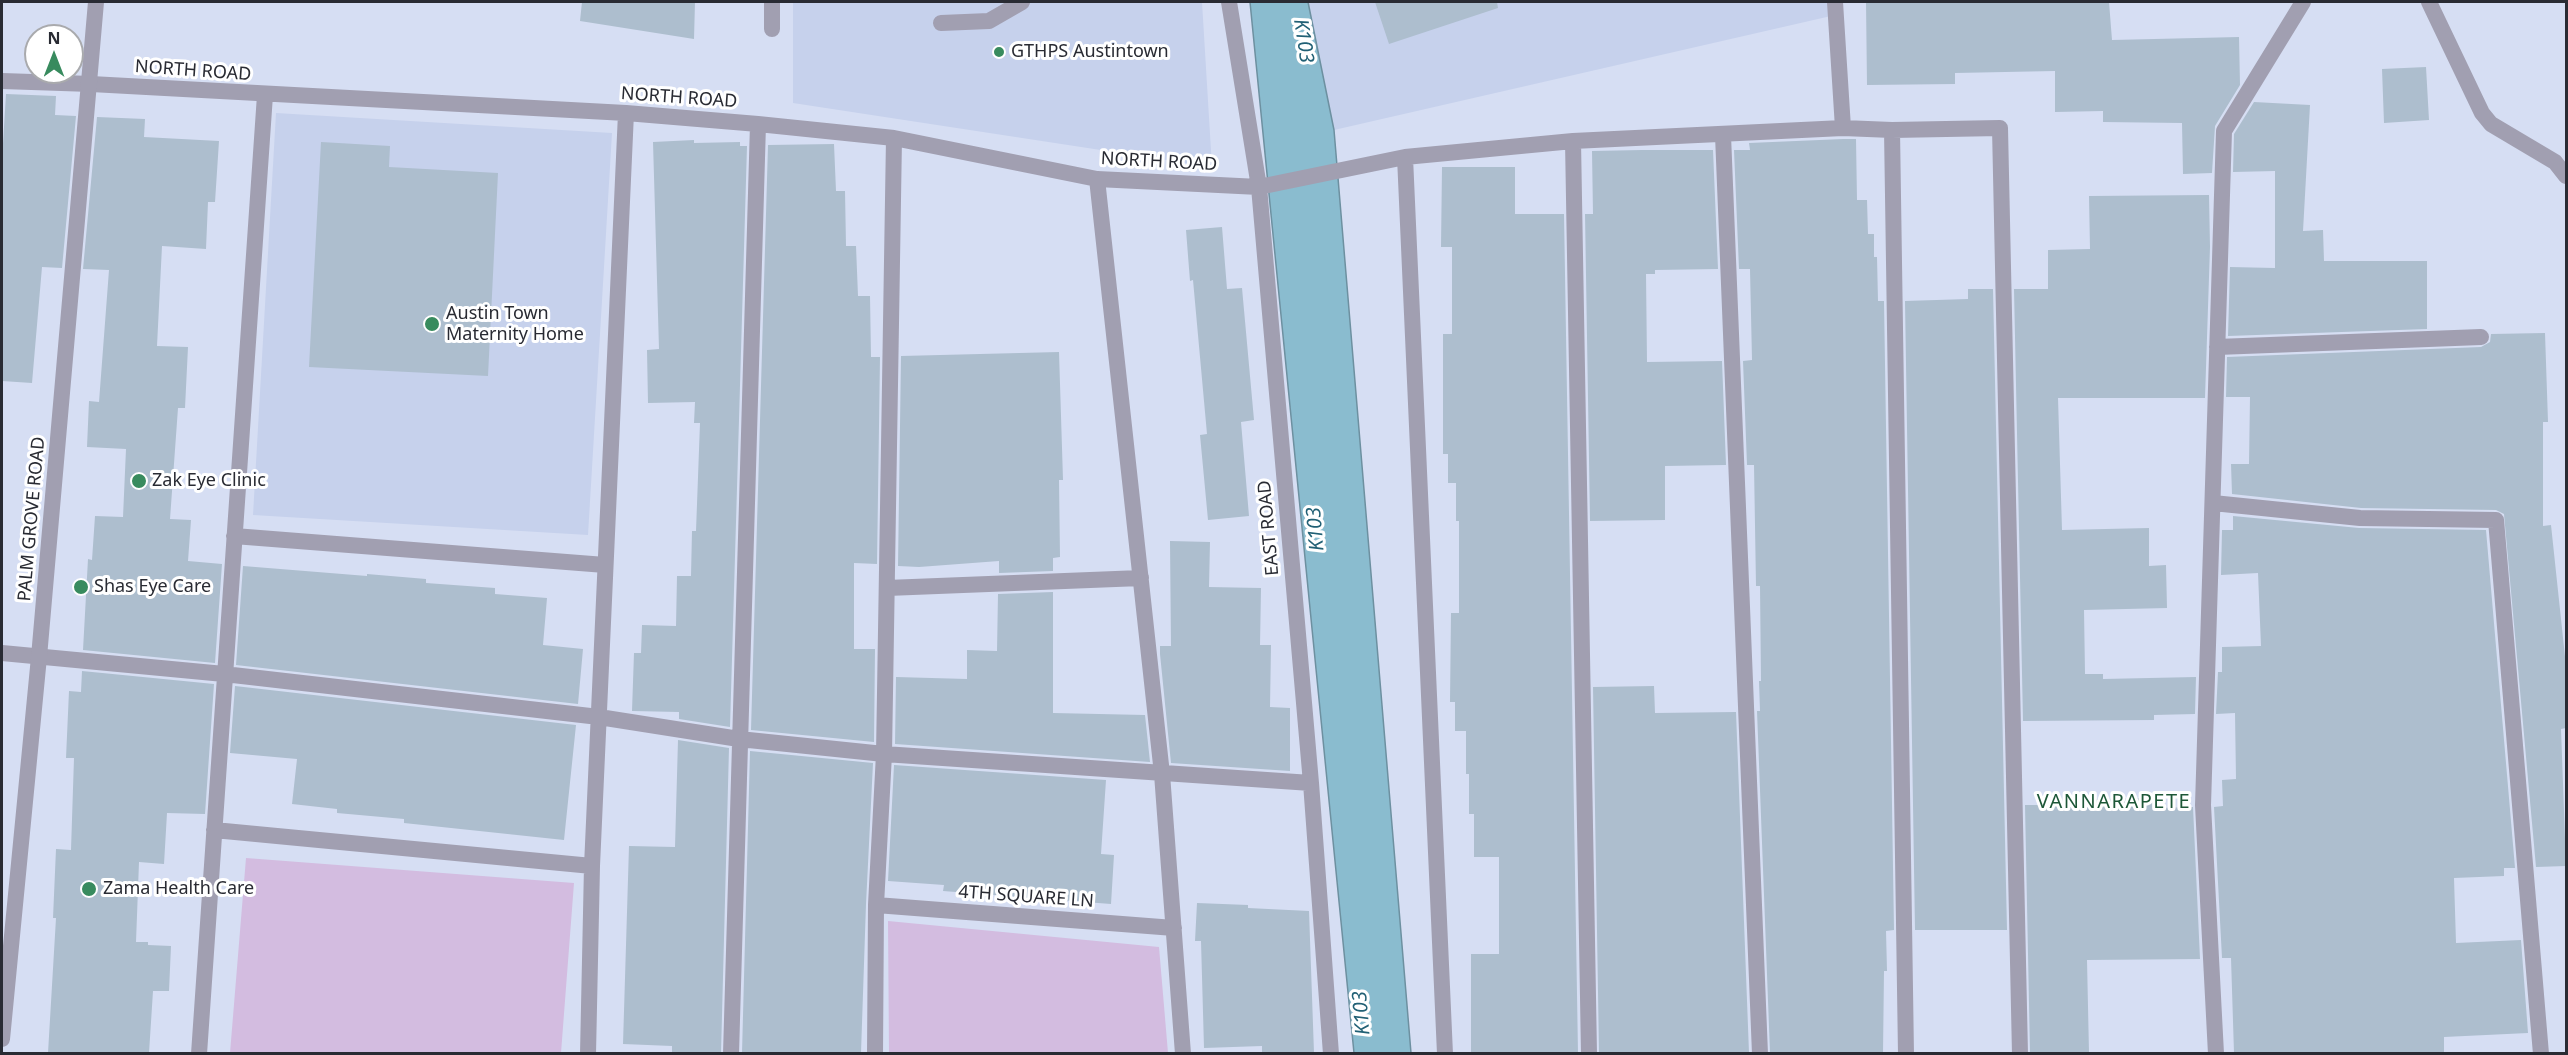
<!DOCTYPE html>
<html>
<head>
<meta charset="utf-8">
<style>
  body { margin:0 }
  #map { position:relative; width:2568px; height:1055px; overflow:hidden; background:#d6def3; font-family:"Noto Sans",sans-serif }
  canvas { display:block }
  .frame { position:absolute; inset:0; border:3px solid #292b33; pointer-events:none }
  .north { position:absolute; left:24px; top:24px; width:60px; height:60px; box-sizing:border-box; background:#fff; border:2px solid #a9aaad; border-radius:50%; rotate:0deg; font-size:16px; font-weight:700; line-height:24px; text-align:center; color:#292b33 }
  .north::after { content:''; display:block; margin:auto; width:21px; height:27px; background:#388b5e; clip-path:polygon(50% 0,100% 100%,50% 72%,0 100%) }
</style>
</head>
<body>
<div id="map">
<canvas width="2568" height="1055"></canvas>
<div class="frame"></div>
<div class="north">N</div>
</div>
<script>
const ctx = document.querySelector('canvas').getContext('2d');
ctx.lineJoin = 'round';
function paint(path, color) {
  ctx.fillStyle = color;
  ctx.fill(path, 'evenodd');
}
function shape(rows) {
  const path = new Path2D();
  for (const r of rows) {
    path.moveTo(r[0], r[1]);
    for (let i = 2; i < r.length; i += 2) path.lineTo(r[i], r[i + 1]);
  }
  return path;
}
function strokePath(path, color, width, dash) {
  ctx.strokeStyle = color;
  ctx.lineWidth = width;
  ctx.lineCap = dash ? 'butt' : 'round';
  ctx.setLineDash(dash || []);
  ctx.stroke(path);
}
function drawText(font, color, halo, rows, align = 'center') {
  ctx.font = font + ' "Noto Sans",sans-serif';
  ctx.lineWidth = 6;
  ctx.setLineDash([]);
  ctx.textBaseline = 'middle';
  ctx.strokeStyle = halo;
  ctx.fillStyle = color;
  for (const [text, x, y, turn = 0] of rows) {
    ctx.save();
    ctx.translate(x, y);
    ctx.rotate((+turn || 0) * Math.PI / 180);
    ctx.textAlign = isNaN(turn) ? turn : align;
    if (halo) ctx.strokeText(text, 0, 0);
    ctx.fillText(text, 0, 0);
    ctx.restore();
  }
}
paint(shape([
  [793,2,1202,2,1212,167,793,103],
  [1308,2,1829,2,1831,16,1334,130],
  [276,113,612,133,588,535,253,515]
]), '#c6d1ec');
paint(shape([
  [246,858,574,883,561,1053,230,1053],
  [888,921,1159,947,1168,1053,889,1053]
]), '#d3bce0');
const water = shape([
  [1250,2,1308,2,1334,130,1411,1053,1354,1053,1250,2]
]);
paint(water, '#8abccf');
strokePath(water, '#6d90a0', 1.5);
paint(shape([
  [582,2,695,2,694,39,580,21],
  [1375,2,1497,2,1498,8,1389,44],
  [1866,2,2109,2,2112,40,2239,37,2240,85,2215,126,2212,173,2183,174,2182,123,2103,122,2103,111,2055,112,2055,71,1955,73,1955,84,1867,85],
  [2426,67,2429,120,2384,123,2382,69],
  [6,94,56,96,55,115,76,116,62,268,42,267,32,383,2,381,2,160],
  [2254,102,2310,105,2303,231,2323,230,2324,261,2427,261,2427,329,2228,336,2230,267,2275,268,2275,171,2233,172,2234,134],
  [97,117,145,119,144,137,219,141,215,202,208,202,206,249,162,246,157,346,188,347,185,408,178,408,170,519,191,520,188,561,222,564,215,663,83,650,88,559,92,560,95,516,123,517,126,449,87,447,89,401,99,402,109,270,83,269],
  [1843,139,1856,139,1857,200,1867,200,1868,234,1874,234,1874,257,1877,257,1878,301,1884,301,1894,930,1886,931,1887,971,1884,971,1883,1053,1770,1053,1757,711,1760,711,1759,681,1761,681,1760,586,1756,586,1754,465,1747,465,1743,361,1752,360,1750,269,1739,269,1734,150,1750,150,1749,143],
  [694,140,694,143,740,142,740,146,747,146,730,727,679,719,679,712,632,711,634,653,641,653,642,625,676,626,677,576,691,576,692,531,696,531,700,423,694,423,695,402,648,403,647,350,659,349,653,142],
  [321,142,390,146,389,167,498,173,488,376,309,367],
  [834,144,836,191,845,191,846,246,856,246,858,296,870,296,871,357,880,357,877,564,854,563,854,649,875,649,874,742,751,730,768,145],
  [1642,150,1713,150,1718,269,1655,270,1655,274,1646,274,1647,362,1722,361,1726,465,1665,466,1665,520,1590,521,1585,214,1593,214,1592,151],
  [1442,167,1515,167,1515,214,1564,214,1578,1053,1471,1053,1471,954,1499,954,1499,857,1474,857,1474,814,1469,814,1469,774,1466,774,1466,731,1455,731,1455,702,1450,702,1451,613,1459,613,1459,521,1456,521,1456,483,1448,483,1448,454,1443,454,1443,334,1452,334,1452,247,1441,247],
  [2209,195,2210,247,2205,398,2058,398,2062,530,2149,528,2149,566,2166,565,2167,608,2084,610,2085,674,2103,674,2103,679,2196,677,2195,714,2154,715,2154,720,2023,721,2014,289,2048,289,2048,250,2090,249,2089,196],
  [1222,227,1227,289,1242,288,1254,420,1241,422,1249,516,1208,520,1200,435,1207,434,1193,280,1190,281,1186,230],
  [1968,289,1993,289,2007,930,1915,930,1905,301,1968,299],
  [2545,333,2548,422,2543,422,2543,526,2551,525,2566,666,2566,728,2561,729,2566,866,2536,867,2504,514,2496,510,2361,508,2232,494,2231,464,2249,464,2250,397,2226,397,2227,357,2481,347,2490,342,2491,334],
  [1059,352,1063,480,1059,480,1060,557,1053,558,1053,571,999,573,999,561,919,567,898,566,901,356],
  [2233,516,2359,528,2486,530,2515,868,2504,868,2504,876,2454,878,2456,943,2521,940,2528,1033,2444,1037,2444,1053,2234,1053,2231,958,2222,958,2214,807,2223,806,2222,780,2236,779,2235,713,2216,714,2218,672,2222,672,2222,647,2261,646,2258,573,2221,575,2222,530,2233,530],
  [1170,541,1210,542,1209,587,1261,588,1260,645,1271,645,1270,707,1290,708,1290,771,1171,763,1160,654,1160,646,1171,646],
  [243,566,367,576,367,574,426,579,426,583,495,588,495,594,547,598,543,645,583,649,578,704,236,665],
  [1053,592,1053,713,1145,715,1150,762,895,744,896,677,967,679,967,650,997,651,998,594],
  [82,671,214,684,205,814,167,813,164,864,139,862,136,942,148,942,148,945,171,946,169,991,153,991,149,1053,48,1053,56,918,53,918,56,849,71,850,74,758,66,758,69,691,81,692],
  [235,686,576,725,564,840,404,823,404,819,337,813,337,809,292,804,297,759,230,753],
  [1654,686,1655,713,1736,712,1749,1053,1599,1053,1593,687],
  [678,740,729,748,721,1053,672,1053,672,1046,623,1044,629,846,675,847],
  [750,751,873,763,866,904,861,1053,742,1053],
  [894,765,1106,780,1101,854,1114,855,1111,904,943,891,944,885,888,881],
  [2154,798,2154,808,2193,807,2200,959,2087,960,2089,1053,2030,1053,2025,805,2082,805,2082,799],
  [1197,903,1248,905,1248,908,1309,911,1314,1053,1262,1053,1262,1046,1204,1048,1201,941,1195,941]
]), '#adbece');
strokePath(shape([
  [941,23,989,21,1022,2],
  [772,29,772,2]
]), '#a19fb1', 16);
strokePath(shape([
  [1229,2,1259,187,1311,783,1331,1054],
  [1835,2,1843,128],
  [2,81,91,84,626,113,758,124,894,138,1097,179,1259,187,1405,157,1573,141,1843,128,1892,130,2000,128,2020,1054],
  [1892,130,1906,1054],
  [1723,135,1760,1054],
  [1573,141,1589,1054],
  [1405,157,1445,1054],
  [1097,179,1162,774,1183,1054],
  [2217,347,2481,337],
  [2213,503,2360,518,2496,520,2541,1054],
  [234,536,605,565],
  [887,588,1141,578],
  [2,653,224,674,599,717,739,739,884,754,1311,783],
  [214,830,592,866],
  [876,905,1174,928],
  [199,1054,265,95],
  [588,1054,592,866,626,113],
  [731,1054,758,124],
  [875,1054,876,905,884,754,894,138],
  [2216,1054,2203,805,2224,131,2303,2]
]), '#a19fb1', 16);
strokePath(shape([
  [2429,2,2482,113,2491,124,2555,162,2566,176],
  [2,1039,39,657,96,2]
]), '#a19fb1', 16);
for (const [x, y, r, color] of [
  [999,52,6,"#388b5e"],
  [432,324,8,"#388b5e"],
  [139,481,8,"#388b5e"],
  [81,587,8,"#388b5e"],
  [89,889,8,"#388b5e"]
]) {
  const dot = new Path2D();
  dot.arc(x, y, r, 0, 2 * Math.PI);
  ctx.fillStyle = color;
  ctx.fill(dot);
  strokePath(dot, '#fff', 2);
}
drawText('18px', '#292b33', '#fff', [
  ["GTHPS Austintown",1011,52],
  ["Austin Town",446,314],
  ["Maternity Home",446,335],
  ["Zak Eye Clinic",152,481],
  ["Shas Eye Care",94,587],
  ["Zama Health Care",103,889]
], 'left');
drawText('18px', '#292b33', '#fff', [
  ["NORTH ROAD",193,71,4],
  ["NORTH ROAD",679,98,4],
  ["NORTH ROAD",1159,162,3],
  ["PALM GROVE ROAD",32,519,-85],
  ["EAST ROAD",1269,528,-95],
  ["4TH SQUARE LN",1026,897,4]
]);
drawText('italic 20px', '#216075', '#fff', [
  ["K103",1303,41,81],
  ["K103",1316,529,-95],
  ["K103",1362,1013,-95]
]);
ctx.letterSpacing = '1.5px';
drawText('20px', '#1d5738', '#fff', [
  ["VANNARAPETE",2114,802]
]);
ctx.letterSpacing = '0px';
</script>
</body>
</html>
